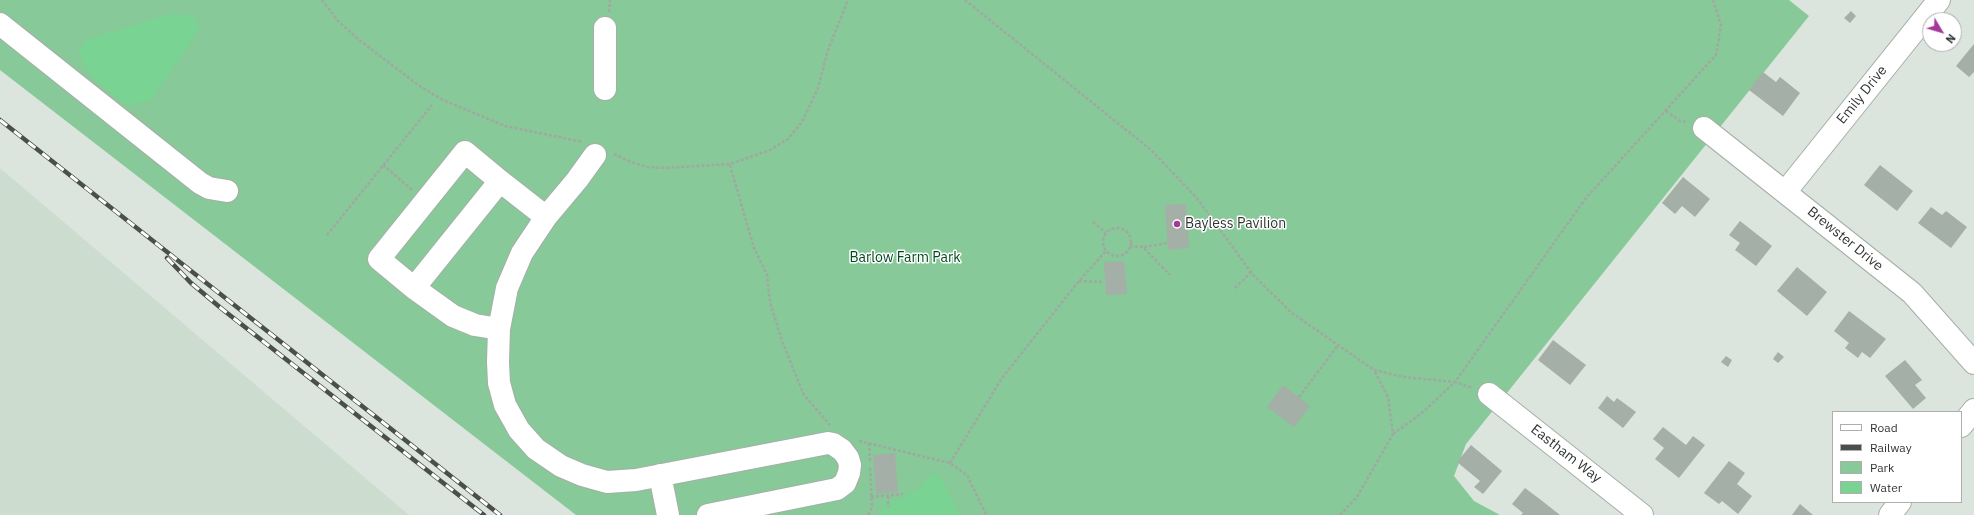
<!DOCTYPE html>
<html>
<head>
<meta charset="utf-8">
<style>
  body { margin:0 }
  #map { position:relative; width:1974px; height:515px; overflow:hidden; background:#dbe5dd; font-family:"IBM Plex Sans",sans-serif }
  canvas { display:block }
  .legend { position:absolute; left:1832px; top:411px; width:130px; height:92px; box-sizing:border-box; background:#fff; border:1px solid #adaead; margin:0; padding:5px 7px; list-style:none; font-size:12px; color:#313532 }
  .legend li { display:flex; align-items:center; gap:8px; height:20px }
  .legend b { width:20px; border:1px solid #adaead }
  .north { position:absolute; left:1922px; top:12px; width:40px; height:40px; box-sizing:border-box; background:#fff; border:1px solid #adaead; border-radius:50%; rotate:128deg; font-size:11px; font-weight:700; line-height:16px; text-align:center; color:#313532 }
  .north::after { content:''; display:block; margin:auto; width:14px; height:18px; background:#a4399a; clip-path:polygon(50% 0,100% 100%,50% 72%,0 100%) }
</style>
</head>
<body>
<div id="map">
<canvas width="1974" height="515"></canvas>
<ul class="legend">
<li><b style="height:5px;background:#fff"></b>Road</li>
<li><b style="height:5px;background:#4a4f4b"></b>Railway</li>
<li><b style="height:11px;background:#87c998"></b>Park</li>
<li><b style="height:11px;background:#79d392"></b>Water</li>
</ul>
<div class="north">N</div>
</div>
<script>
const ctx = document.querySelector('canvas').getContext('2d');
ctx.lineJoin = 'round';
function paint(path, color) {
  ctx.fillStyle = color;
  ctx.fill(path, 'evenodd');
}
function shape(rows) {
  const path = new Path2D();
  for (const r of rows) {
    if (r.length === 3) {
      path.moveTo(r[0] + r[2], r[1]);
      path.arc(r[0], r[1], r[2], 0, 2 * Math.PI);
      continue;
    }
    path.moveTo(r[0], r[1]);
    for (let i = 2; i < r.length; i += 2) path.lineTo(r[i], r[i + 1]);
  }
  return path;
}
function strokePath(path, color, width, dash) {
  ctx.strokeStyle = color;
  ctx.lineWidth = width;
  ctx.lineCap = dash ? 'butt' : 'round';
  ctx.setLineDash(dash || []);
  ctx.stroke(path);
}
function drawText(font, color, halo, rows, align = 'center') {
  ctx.font = font + ' "IBM Plex Sans",sans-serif';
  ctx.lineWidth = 3;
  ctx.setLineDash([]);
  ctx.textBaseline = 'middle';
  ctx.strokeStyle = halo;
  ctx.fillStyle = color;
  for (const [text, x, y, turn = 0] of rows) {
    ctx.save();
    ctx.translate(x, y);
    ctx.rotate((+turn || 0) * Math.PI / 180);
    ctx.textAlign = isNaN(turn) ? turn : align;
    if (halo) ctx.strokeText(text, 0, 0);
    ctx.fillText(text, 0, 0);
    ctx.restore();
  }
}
paint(shape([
  [0,168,409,515,0,515]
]), '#ccddcf');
paint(shape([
  [0,0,1789,0,1809,16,1466,444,1454,476,1474,501,1500,515,576,515,0,70]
]), '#87c998');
paint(shape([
  [172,14,194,16,200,29,151,100,127,105,96,81,85,66,78,53,85,40],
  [935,474,940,476,945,484,959,515,880,515,884,501,886,501,886,509,891,509,891,500,904,499,904,495,918,490,931,475]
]), '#79d392');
paint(shape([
  [1851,11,1856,16,1850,23,1844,18],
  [1974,44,1974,72,1969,77,1956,66],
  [1763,72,1776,82,1780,77,1800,93,1783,116,1749,90],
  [1880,165,1913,191,1897,211,1864,185],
  [1683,177,1710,199,1695,217,1682,206,1675,214,1662,203],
  [1186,204,1189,248,1168,250,1165,205],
  [1931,207,1942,215,1946,211,1967,227,1951,248,1918,223],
  [1740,221,1772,246,1756,266,1735,250,1740,243,1729,235],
  [1124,261,1127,294,1106,295,1104,262],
  [1797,267,1827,292,1807,316,1777,291],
  [1849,311,1886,339,1870,358,1862,352,1858,358,1845,348,1849,343,1834,331],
  [1553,340,1586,365,1570,385,1538,360],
  [1778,352,1784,357,1778,363,1773,359],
  [1726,356,1732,360,1728,367,1721,362],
  [1905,360,1922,380,1915,385,1926,398,1913,409,1885,376],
  [1283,385,1310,406,1294,427,1267,407],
  [1607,396,1614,402,1617,398,1636,412,1623,428,1598,408],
  [1663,427,1686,445,1693,436,1705,445,1679,478,1655,459,1664,448,1653,439],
  [1471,445,1502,471,1483,494,1474,487,1480,481,1457,462],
  [895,453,898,492,876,494,873,455],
  [1729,461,1745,473,1737,484,1752,496,1738,514,1722,501,1719,504,1704,493],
  [1525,488,1541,500,1560,515,1521,515,1523,513,1512,504],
  [1800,504,1813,515,1792,515]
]), '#a4afa7');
const minor = shape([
  [0,24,200,183,209,188,227,191],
  [605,28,605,89],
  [1704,128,1912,293,1974,363],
  [465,152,500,181,414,288,379,259,465,152],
  [595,155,577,180,546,217,522,253,507,288,499,329,498,362,499,383,505,405,519,430,536,449,561,466,582,475,607,482,636,480,828,443,833,444,842,450,848,458,850,465,849,473,845,483,837,489,708,515],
  [500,181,546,217],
  [1786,191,1939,0],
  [414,288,453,316,475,325,499,329],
  [1489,394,1642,515],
  [1961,426,1974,410],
  [660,475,668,515],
  [1890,515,1900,502]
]);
strokePath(minor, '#a5afa7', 24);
strokePath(shape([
  [322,0,338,21,358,39,418,85,443,100,505,126,583,142],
  [965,0,1151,150,1196,197,1253,275,1292,313,1374,370,1404,377,1455,382,1586,198,1716,55,1721,25,1713,0],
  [609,12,610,0],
  [1666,111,1680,121,1687,122],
  [614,154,631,162,647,167,665,168,730,164,770,150,788,139,802,122,818,88,828,50,848,0],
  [383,165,412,190],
  [730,165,754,248,767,275,770,302,782,341,804,395,830,425],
  [1093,222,1106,233],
  [1117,242,14],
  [327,235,432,105],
  [1130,246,1143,247,1170,275],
  [1144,247,1167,243],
  [1079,281,1102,282],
  [1235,288,1251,272],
  [1299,397,1338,345],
  [1393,434,1422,413,1455,382,1473,388],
  [859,441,950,463,967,475,986,515],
  [869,443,870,461],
  [950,463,1002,378,1079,281,1106,251],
  [888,496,888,507],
  [871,497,903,494],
  [868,515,872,507,870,466],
  [1340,515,1357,497,1393,434,1388,397,1374,370]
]), '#a0a8a1', 2.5, [3, 2]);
strokePath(minor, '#fff', 22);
const rail = shape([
  [0,120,500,515],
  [167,258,191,283,222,309,484,515]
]);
strokePath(rail, '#4a4f4b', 4.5);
strokePath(rail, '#fff', 3, [9]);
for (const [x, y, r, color] of [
  [1177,224,4,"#a4399a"]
]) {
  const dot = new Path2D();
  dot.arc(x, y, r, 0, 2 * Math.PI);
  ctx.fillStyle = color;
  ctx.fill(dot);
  strokePath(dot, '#fff', 1.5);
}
drawText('14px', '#313532', '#fff', [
  ["Emily Drive",1862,95,-51],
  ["Brewster Drive",1845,239,39],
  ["Eastham Way",1566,454,38]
]);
drawText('14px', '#313532', '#fff', [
  ["Bayless Pavilion",1185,224]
], 'left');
drawText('14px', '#004820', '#fff', [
  ["Barlow Farm Park",905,258]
]);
</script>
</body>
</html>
